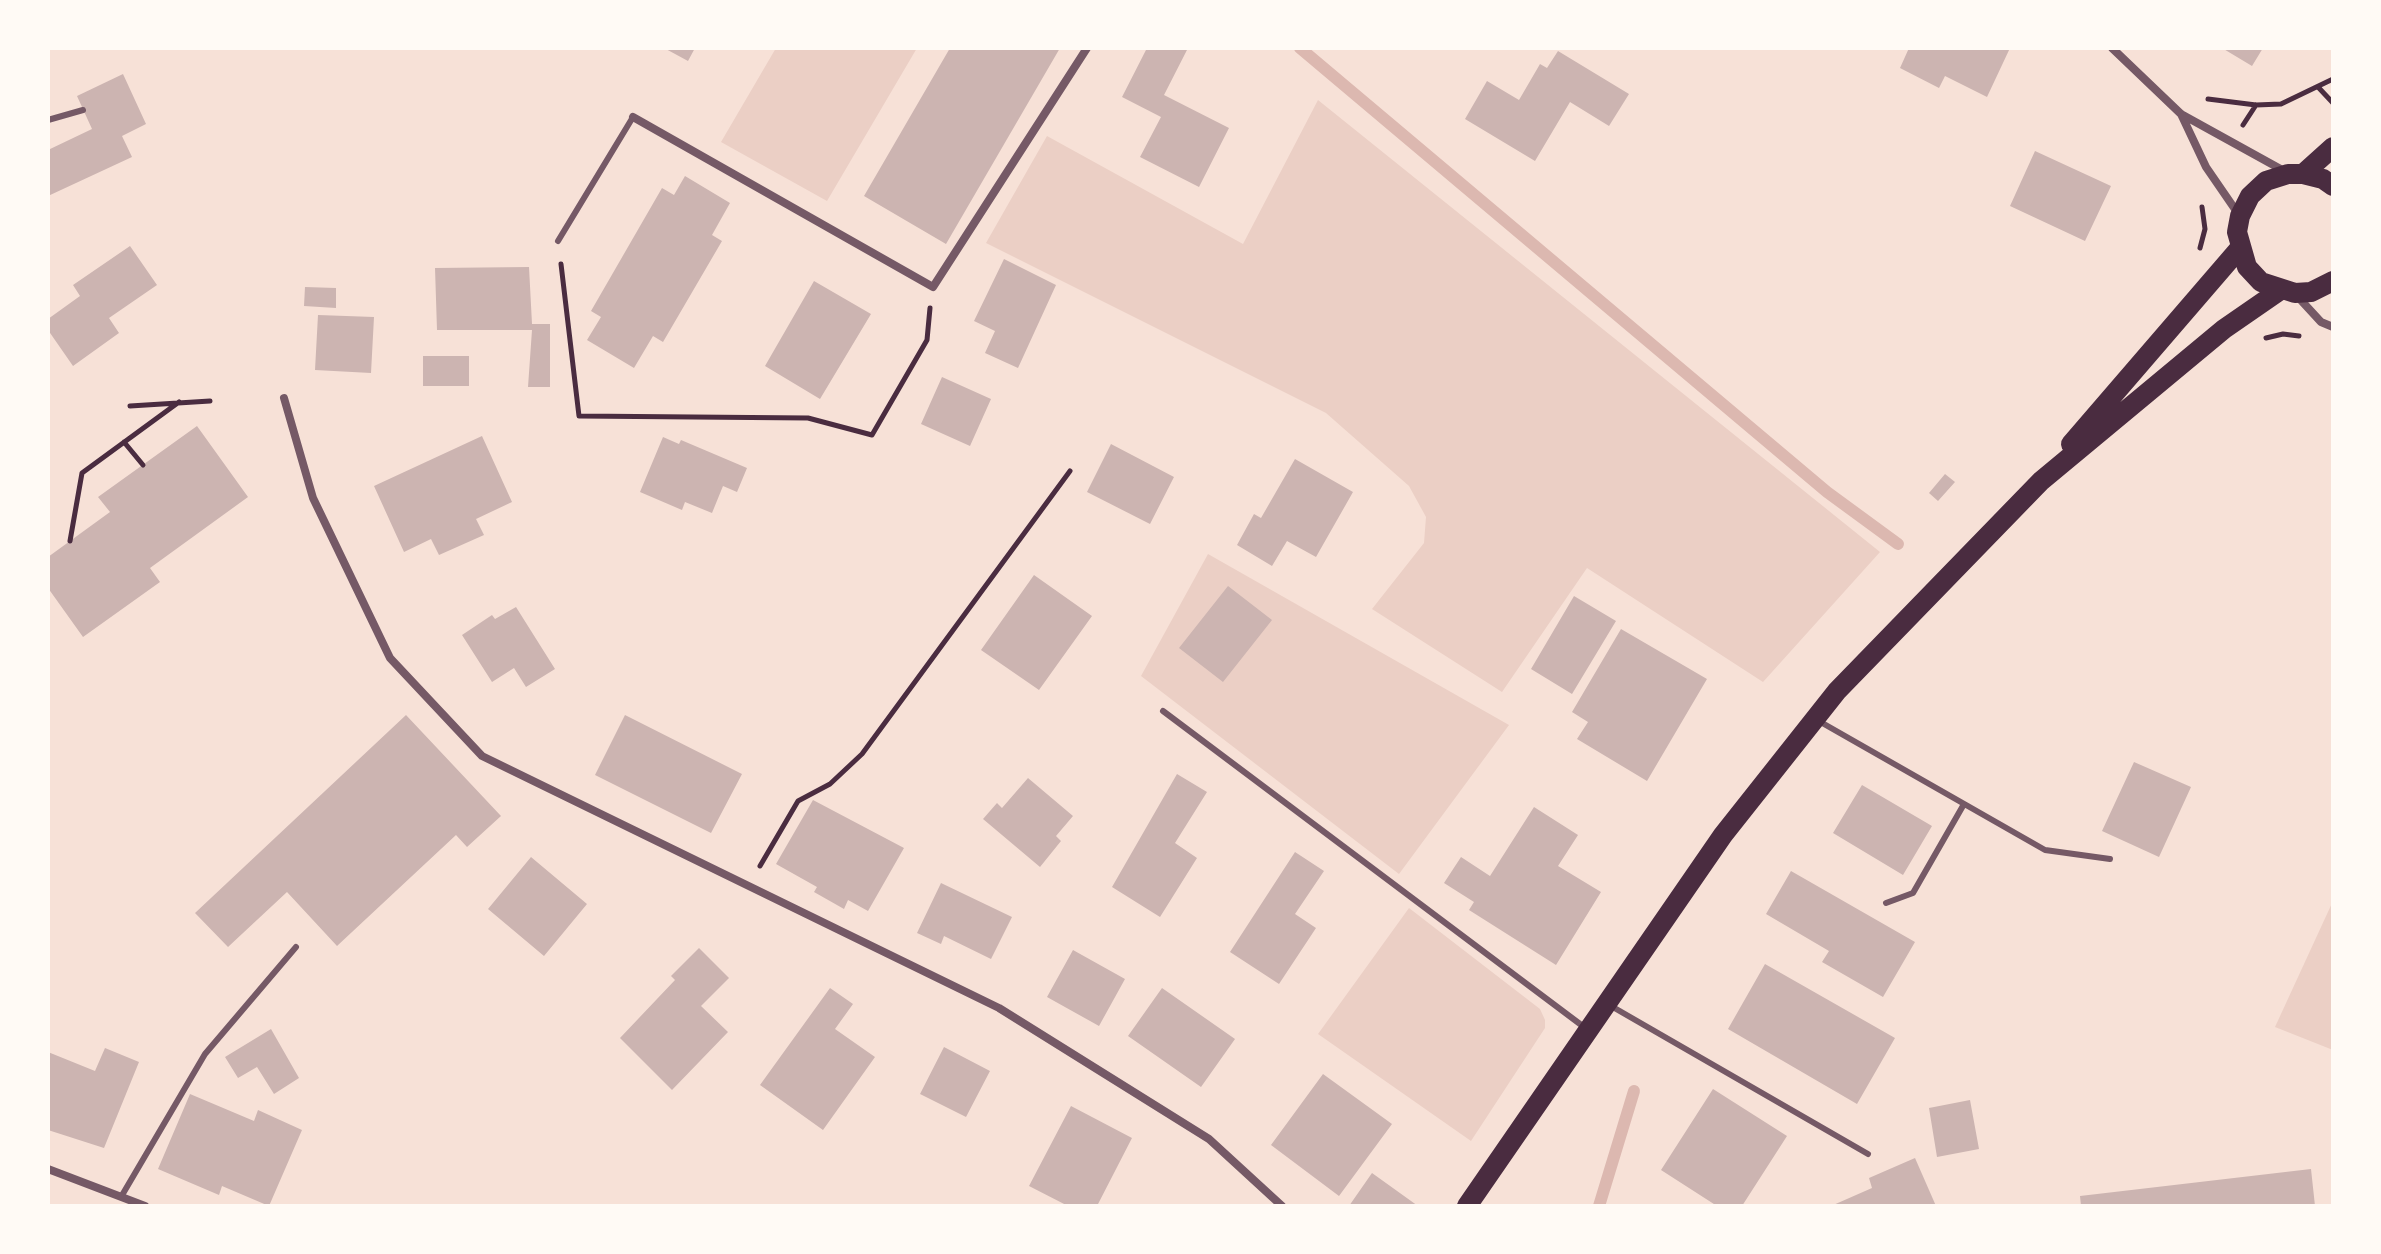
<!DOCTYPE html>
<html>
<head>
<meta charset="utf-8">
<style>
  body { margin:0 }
  #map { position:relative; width:2381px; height:1254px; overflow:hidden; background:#f7e1d7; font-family:"PT Serif",serif }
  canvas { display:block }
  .frame { position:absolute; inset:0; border:50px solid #fffaf5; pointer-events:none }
</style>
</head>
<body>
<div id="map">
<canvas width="2381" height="1254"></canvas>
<div class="frame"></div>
</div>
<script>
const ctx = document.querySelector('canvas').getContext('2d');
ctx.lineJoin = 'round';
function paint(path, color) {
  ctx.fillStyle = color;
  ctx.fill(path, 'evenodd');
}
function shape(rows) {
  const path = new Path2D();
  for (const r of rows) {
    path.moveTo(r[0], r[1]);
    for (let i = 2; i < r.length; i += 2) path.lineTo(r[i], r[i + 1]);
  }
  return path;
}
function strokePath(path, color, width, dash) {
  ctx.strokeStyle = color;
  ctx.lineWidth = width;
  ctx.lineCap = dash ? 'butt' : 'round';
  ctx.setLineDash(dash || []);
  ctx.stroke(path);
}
paint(shape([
  [776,48,917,48,827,201,721,142],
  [1318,100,1880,552,1763,682,1587,568,1502,692,1372,609,1424,543,1426,517,1409,486,1326,413,986,243,1047,136,1243,244],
  [1208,554,1509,725,1399,874,1141,676],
  [2333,901,2333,1050,2275,1027],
  [1409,908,1540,1009,1545,1020,1545,1028,1471,1141,1318,1034]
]), '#ebcfc5');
strokePath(shape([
  [1300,48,1827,492,1898,544],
  [1599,1206,1634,1091]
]), '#dcb8b0', 12);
paint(shape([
  [664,48,695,48,688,61],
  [950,48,1060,48,946,244,864,196],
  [1147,48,1188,48,1164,95,1229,128,1199,187,1140,157,1161,117,1122,97],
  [1909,48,2010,48,1987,97,1945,76,1939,88,1900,68],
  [2222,48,2263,48,2252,66],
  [1558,51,1629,94,1609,126,1570,102,1535,161,1465,119,1487,81,1519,100,1540,64,1547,68],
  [123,74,146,124,122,136,132,157,48,196,48,150,92,129,77,96],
  [2035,151,2111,186,2085,241,2010,206],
  [685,176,730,203,712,235,722,241,663,342,653,336,634,368,587,340,601,317,591,311,662,188,674,195],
  [130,246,157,285,109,318,119,333,73,366,48,330,48,319,80,296,73,285],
  [1004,259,1056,285,1018,368,985,353,995,331,974,321],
  [529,267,532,324,550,324,550,387,528,387,532,330,437,330,435,268],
  [814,281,871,314,820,399,765,366],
  [305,287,336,288,336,308,304,306],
  [318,315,374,317,371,373,315,370],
  [423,356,469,356,469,386,423,386],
  [942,377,991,399,970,446,921,424],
  [197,426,248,497,150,568,160,582,83,637,48,588,48,557,110,512,98,497],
  [482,436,512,502,476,519,484,535,439,555,431,539,404,552,374,486],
  [663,437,679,444,681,440,747,468,737,492,723,486,712,513,685,502,682,510,640,492],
  [1111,444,1174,477,1150,524,1087,492],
  [1295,459,1353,492,1316,557,1287,541,1272,566,1237,545,1254,514,1261,518],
  [1945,474,1955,482,1938,501,1929,493],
  [1034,575,1092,616,1039,690,981,650],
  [1228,586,1272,620,1223,682,1179,648],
  [1574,596,1616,621,1572,694,1531,669],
  [516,607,555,669,526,687,514,668,492,682,462,635,492,615,495,619],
  [1621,629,1707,679,1647,781,1577,739,1588,722,1572,712],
  [406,715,501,816,467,847,456,835,337,946,287,892,228,947,195,913],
  [625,715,742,774,711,833,595,775],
  [2134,762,2191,787,2159,857,2102,831],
  [1177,774,1207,792,1175,843,1197,858,1160,917,1112,887],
  [1028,778,1073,816,1056,836,1061,841,1040,867,983,819,997,803,1002,808],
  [1862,785,1932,826,1903,875,1833,833],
  [813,800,904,848,868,911,848,900,844,909,814,892,817,887,776,864],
  [1534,807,1578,835,1558,866,1601,892,1556,965,1469,910,1474,902,1444,883,1461,857,1490,876],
  [1295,852,1324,871,1295,914,1316,928,1279,984,1230,952],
  [531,857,587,904,544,956,488,909],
  [1791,871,1915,942,1883,997,1822,962,1829,951,1766,914],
  [941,883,1012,917,991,959,944,936,941,944,917,933],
  [699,948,729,978,701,1006,728,1032,672,1090,620,1038,675,980,671,976],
  [1073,950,1125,979,1099,1026,1047,997],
  [1765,964,1895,1038,1857,1104,1728,1029],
  [830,988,853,1004,835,1029,875,1057,823,1130,760,1085],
  [1162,988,1235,1039,1201,1087,1128,1036],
  [271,1029,299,1078,274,1094,257,1067,238,1078,225,1057],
  [944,1047,990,1071,966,1117,920,1094],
  [105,1048,139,1062,104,1148,48,1130,48,1052,95,1071],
  [1323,1074,1392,1124,1339,1196,1271,1145],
  [1713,1089,1787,1136,1742,1206,1717,1206,1661,1170],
  [190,1094,254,1121,258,1110,302,1130,269,1206,222,1186,219,1195,158,1169],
  [1970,1100,1979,1149,1937,1157,1929,1108],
  [1071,1106,1132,1138,1097,1206,1068,1206,1029,1186],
  [1915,1158,1936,1206,1831,1206,1872,1188,1869,1178],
  [2311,1169,2315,1206,2081,1206,2080,1196],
  [1372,1173,1418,1206,1349,1206]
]), '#ccb4b1');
strokePath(shape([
  [2318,87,2333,103],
  [2208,99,2256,105,2281,104,2333,79],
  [2243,125,2256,105],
  [2200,248,2205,229,2202,207],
  [561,264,579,416,808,418,872,435,927,340,930,308],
  [2266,338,2283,334,2299,336],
  [130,406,210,401],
  [124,442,143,465],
  [70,541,82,473,179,402],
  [760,866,798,801,830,784,862,754,1070,471]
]), '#4a2c40', 5);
strokePath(shape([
  [48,120,83,110],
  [558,241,633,117],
  [1163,711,1584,1027],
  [1817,720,2045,850,2110,859],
  [1886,903,1913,893,1964,804],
  [1611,1006,1868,1154],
  [121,1197,205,1054,296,947]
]), '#755966', 6);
strokePath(shape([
  [2112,48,2181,114,2286,172],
  [2181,114,2206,167,2239,215],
  [633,117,933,287,1087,48],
  [2298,297,2321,322,2333,327],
  [284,398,313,498,390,658,482,756,999,1008,1209,1139,1282,1206],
  [48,1169,145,1206]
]), '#755966', 8);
strokePath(shape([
  [2303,174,2333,147],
  [2333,186,2323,179,2303,174,2288,174,2266,181,2250,196,2240,216,2237,232,2247,267,2261,282,2295,293,2311,292,2333,281],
  [2071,444,2239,249],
  [1467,1206,1723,835,1837,691,2041,481,2224,329,2279,291]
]), '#4a2c40', 20);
</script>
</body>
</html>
